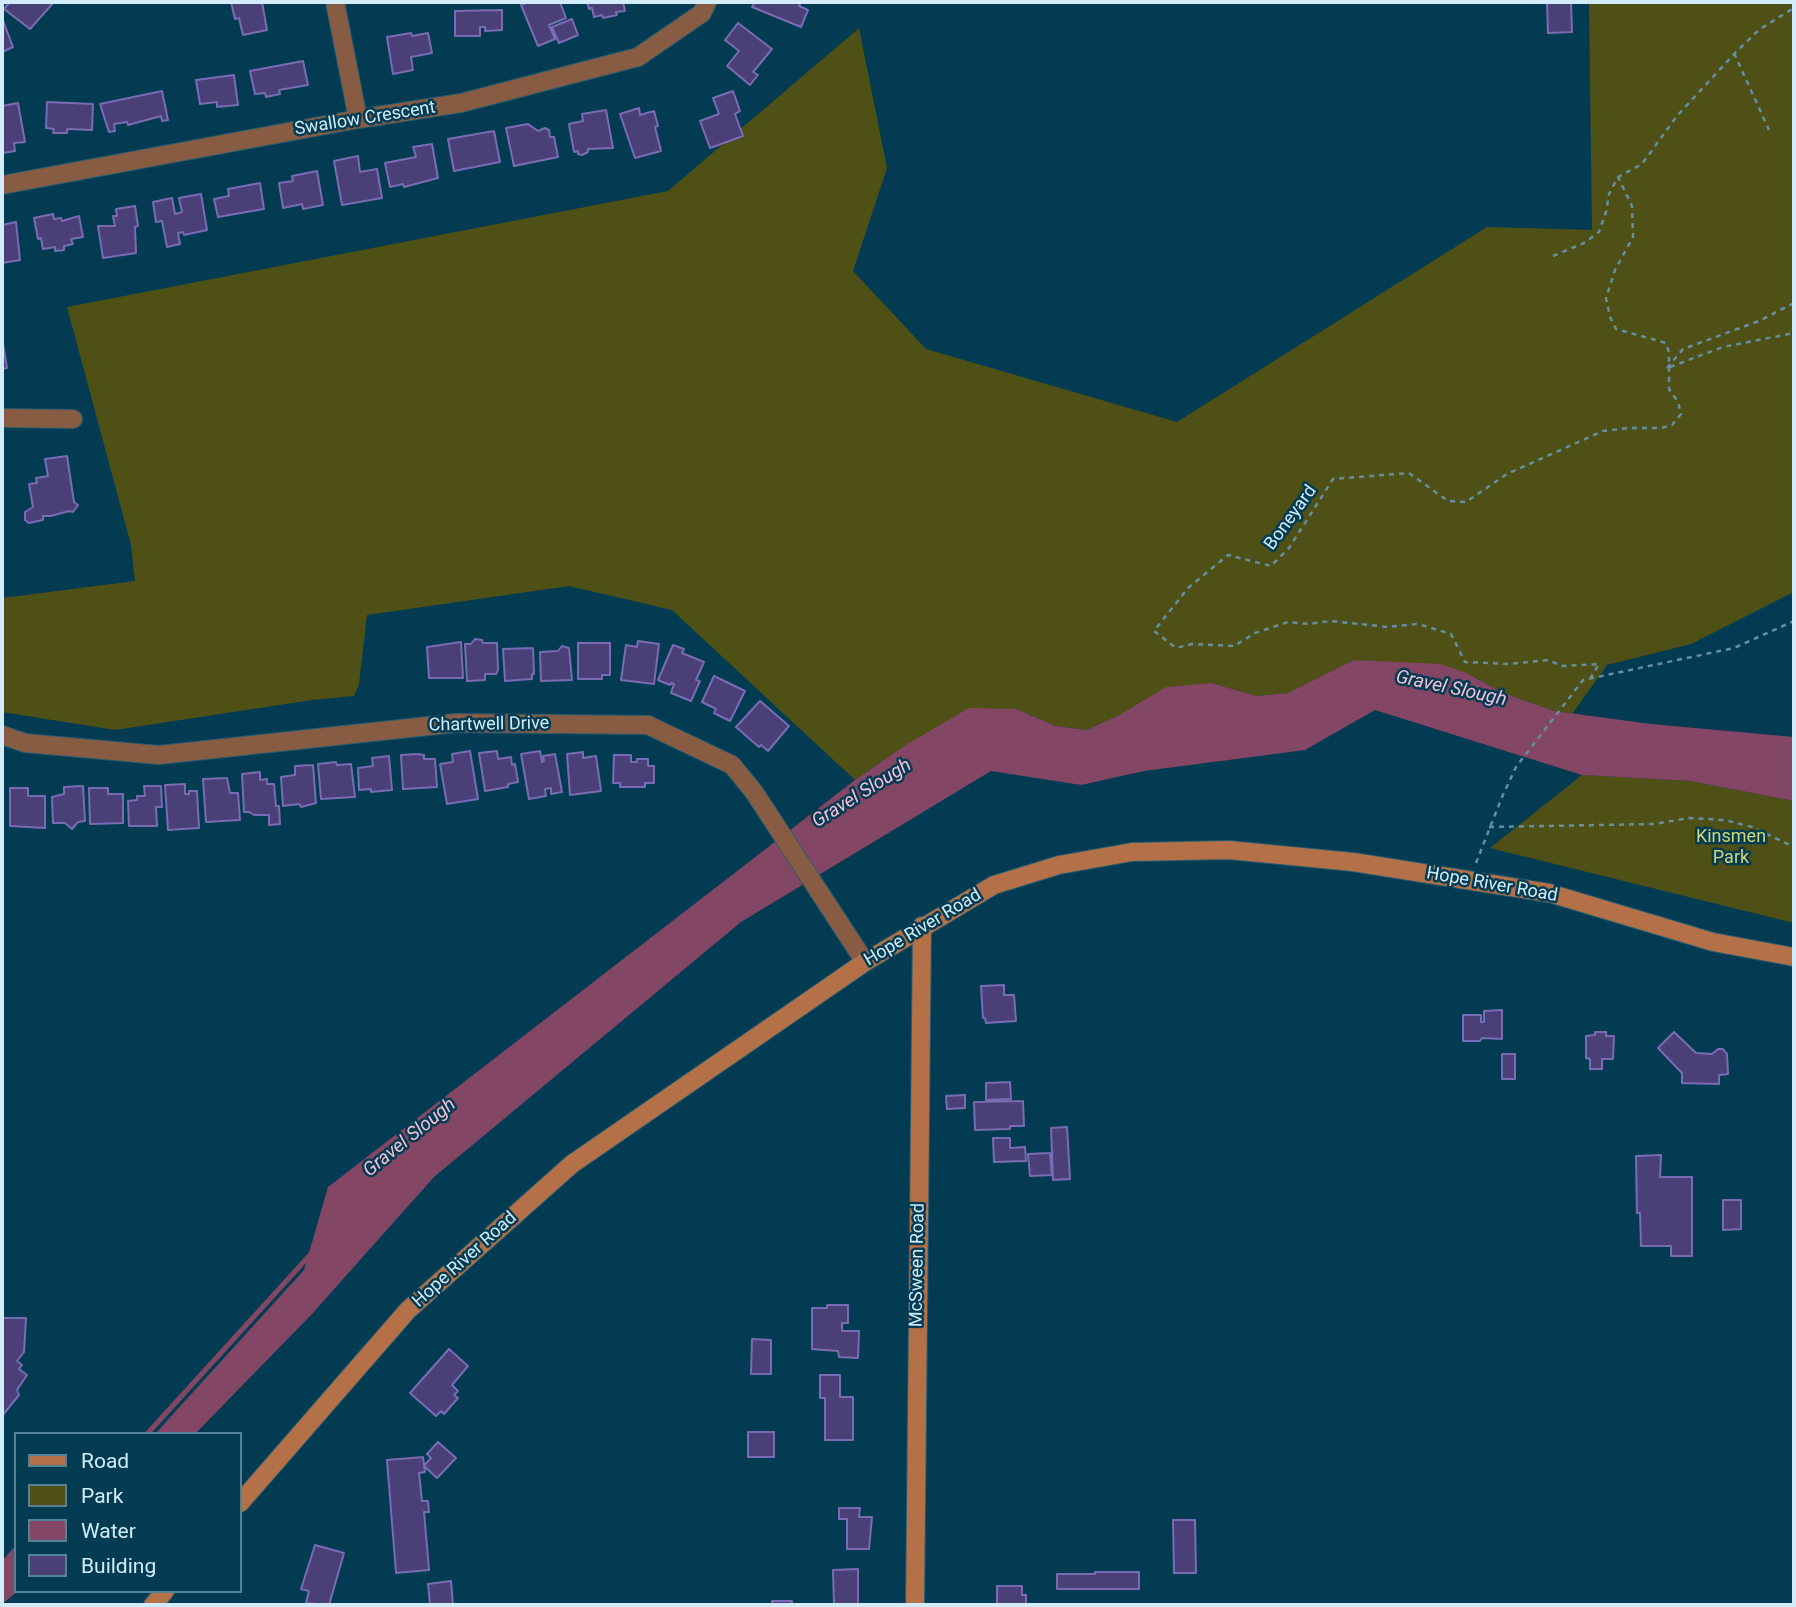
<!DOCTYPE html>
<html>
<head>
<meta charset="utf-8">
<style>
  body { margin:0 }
  #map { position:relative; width:1796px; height:1607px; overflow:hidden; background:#033c52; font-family:Roboto,sans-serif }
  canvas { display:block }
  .frame { position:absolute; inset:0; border:4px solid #d2ecf9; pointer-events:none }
  .legend { position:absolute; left:14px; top:1432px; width:228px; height:161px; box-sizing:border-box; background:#033c52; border:2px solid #568295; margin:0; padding:9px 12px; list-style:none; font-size:21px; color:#d2ecf9 }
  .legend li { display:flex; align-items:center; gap:14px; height:35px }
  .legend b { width:35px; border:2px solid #568295 }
</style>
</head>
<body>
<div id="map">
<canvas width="1796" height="1607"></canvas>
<div class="frame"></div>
<ul class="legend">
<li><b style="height:9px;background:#b47047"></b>Road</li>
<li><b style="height:19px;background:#4e5016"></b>Park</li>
<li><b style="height:19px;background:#834664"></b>Water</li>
<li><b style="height:19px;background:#4a3f77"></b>Building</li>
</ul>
</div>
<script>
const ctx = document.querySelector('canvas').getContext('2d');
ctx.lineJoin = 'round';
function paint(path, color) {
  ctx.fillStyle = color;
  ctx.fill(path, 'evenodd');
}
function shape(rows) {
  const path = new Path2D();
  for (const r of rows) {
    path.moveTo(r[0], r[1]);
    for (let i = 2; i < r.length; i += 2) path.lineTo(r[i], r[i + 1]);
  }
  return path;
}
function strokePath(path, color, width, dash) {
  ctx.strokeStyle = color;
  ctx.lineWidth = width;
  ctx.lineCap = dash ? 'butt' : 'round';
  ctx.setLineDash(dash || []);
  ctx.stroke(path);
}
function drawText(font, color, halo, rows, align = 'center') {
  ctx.font = font + ' Roboto,sans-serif';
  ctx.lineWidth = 5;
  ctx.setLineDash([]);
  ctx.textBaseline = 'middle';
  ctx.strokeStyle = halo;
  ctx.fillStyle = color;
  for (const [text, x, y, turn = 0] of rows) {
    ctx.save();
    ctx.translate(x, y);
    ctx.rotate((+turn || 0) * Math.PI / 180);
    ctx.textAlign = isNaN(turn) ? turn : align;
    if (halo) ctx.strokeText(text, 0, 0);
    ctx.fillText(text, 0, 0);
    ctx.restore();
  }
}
paint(shape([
  [1589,2,1794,2,1794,592,1691,644,1607,665,1572,714,1554,711,1501,692,1467,673,1354,660,1288,693,1256,696,1212,683,1121,714,1087,730,1056,726,1016,709,904,746,855,780,672,610,569,586,367,615,359,684,354,696,312,700,115,730,2,712,2,598,135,581,131,545,67,307,668,191,859,28,887,168,853,271,926,349,1177,422,1487,227,1592,230],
  [1582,775,1690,781,1794,801,1794,923,1490,848]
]), '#4e5016');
paint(shape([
  [1354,660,1440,664,1467,673,1501,692,1554,711,1651,724,1794,737,1794,801,1690,781,1582,775,1375,710,1305,750,1144,771,1081,785,991,771,741,922,434,1177,311,1315,195,1434,155,1434,304,1270,328,1187,855,780,904,746,969,708,1016,709,1056,726,1087,730,1121,714,1166,687,1212,683,1256,696,1288,693],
  [16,1545,16,1591,18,1591,2,1604,2,1561]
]), '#834664');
strokePath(shape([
  [147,1434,310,1255]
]), '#834664', 5);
const building = shape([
  [7,2,54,2,30,29,4,9,9,3,7,2],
  [231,2,262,2,267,30,243,35,239,18,235,19,231,2],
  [529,2,560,2,566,18,549,25,555,39,538,46,521,5,529,2],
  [587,2,623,2,625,11,616,12,617,15,603,18,602,15,594,17,592,8,589,9,587,2],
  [755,2,801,2,799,6,808,10,801,27,752,7,755,2],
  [1547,2,1571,2,1572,32,1548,33,1547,2],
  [502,10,502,30,485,31,485,27,480,27,480,36,455,36,455,11,502,10],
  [2,18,13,47,2,52,2,18],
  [572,19,578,35,559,43,552,27,572,19],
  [738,23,772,49,753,72,758,75,750,85,727,66,739,51,725,40,738,23],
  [411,33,412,36,428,33,432,53,411,57,413,70,393,74,387,37,411,33],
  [303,61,308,85,279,90,280,94,266,97,265,93,255,94,250,71,303,61],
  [234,75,238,105,217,107,217,102,200,104,196,80,234,75],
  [162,91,168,120,162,121,161,116,128,125,127,122,114,124,115,131,109,132,100,104,162,91],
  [733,91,740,111,735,114,743,136,710,148,700,121,719,114,713,98,733,91],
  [47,102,93,104,92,130,67,129,67,133,53,133,54,129,46,128,47,102],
  [18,103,25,142,14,143,15,151,3,153,2,106,18,103],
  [639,108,640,115,654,111,658,126,655,127,661,151,635,158,620,114,639,108],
  [606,110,613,148,588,149,588,152,582,155,578,154,578,151,574,152,569,124,583,121,582,114,606,110],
  [528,124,538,131,545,128,549,130,550,137,554,137,558,157,514,166,506,128,528,124],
  [494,131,500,162,454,171,448,139,494,131],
  [432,144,438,178,404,187,403,184,390,187,385,163,416,157,413,147,432,144],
  [358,156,360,172,377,169,382,198,342,205,334,161,358,156],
  [317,171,323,205,303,209,302,204,283,208,279,183,293,181,292,176,317,171],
  [260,183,264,209,218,217,214,199,229,196,228,189,260,183],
  [201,194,207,230,184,235,183,232,178,233,180,244,167,247,162,221,156,222,153,202,172,198,175,214,182,212,179,198,201,194],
  [135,206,138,226,135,227,136,253,103,258,98,226,115,226,113,216,117,216,116,209,135,206],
  [53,214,54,219,61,218,62,221,79,216,83,237,71,239,73,244,64,246,64,250,55,251,55,247,43,249,41,238,38,239,34,218,53,214],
  [16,222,20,260,2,263,2,225,16,222],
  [2,338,7,368,2,369,2,338],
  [67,456,74,502,78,505,73,512,69,511,51,516,43,516,43,520,29,523,25,520,25,512,33,507,29,484,37,483,36,478,48,476,45,459,67,456],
  [475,639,482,640,483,643,497,643,498,670,496,674,485,674,485,680,467,681,465,644,471,644,475,639],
  [638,641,659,644,654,684,621,680,626,645,637,647,638,641],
  [461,642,463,678,429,678,427,647,461,642],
  [578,643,610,643,610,675,602,675,602,679,578,679,578,643],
  [673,645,684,649,682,653,704,662,696,680,700,681,691,701,671,693,674,684,671,683,670,685,658,680,673,645],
  [562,646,569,648,572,680,541,681,540,652,558,651,562,646],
  [533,648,534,674,532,674,532,679,505,681,503,649,533,648],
  [714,676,745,691,730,721,714,713,716,709,702,702,714,676],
  [760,701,789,726,768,751,761,745,759,747,736,727,760,701],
  [470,751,478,799,447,804,440,764,453,762,452,754,470,751],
  [497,751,498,759,511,757,512,765,515,764,518,782,508,784,508,787,485,791,479,753,497,751],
  [540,751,542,762,544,761,543,756,555,754,562,792,551,794,551,788,545,789,546,796,529,799,521,754,540,751],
  [583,752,583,758,596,756,601,791,570,795,567,754,583,752],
  [418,754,424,755,424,759,435,759,437,787,403,789,401,755,418,754],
  [614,755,631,755,631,762,637,762,637,759,648,759,648,766,654,766,654,783,645,783,645,787,620,787,620,783,613,783,614,755],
  [389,756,392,790,371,792,371,789,359,790,358,768,373,766,372,758,389,756],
  [336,762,337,765,351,764,355,797,321,799,318,764,336,762],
  [313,765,316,803,301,807,299,804,283,806,281,777,295,775,295,766,313,765],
  [260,772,260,780,267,779,267,784,274,784,276,806,279,806,280,824,269,825,269,815,254,815,249,812,244,812,242,774,260,772],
  [227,778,230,793,238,793,240,820,206,822,203,779,227,778],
  [185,784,185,794,189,794,189,791,197,791,199,828,168,830,165,785,185,784],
  [83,786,85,821,78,822,72,829,65,823,53,823,52,797,64,794,64,787,83,786],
  [144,786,161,786,162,807,156,807,157,826,129,826,128,801,137,800,137,796,145,796,144,786],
  [10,788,28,788,28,796,45,796,45,828,10,826,10,788],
  [89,788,108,788,108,794,123,794,123,823,90,824,89,788],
  [1004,985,1004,995,1014,995,1016,1021,986,1023,985,1018,983,1018,981,986,1004,985],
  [1502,1010,1502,1039,1482,1038,1480,1041,1463,1041,1463,1015,1481,1015,1481,1022,1484,1022,1484,1011,1502,1010],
  [1595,1032,1606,1032,1606,1036,1614,1036,1613,1059,1602,1059,1602,1069,1590,1069,1590,1059,1586,1058,1586,1036,1595,1035,1595,1032],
  [1674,1032,1696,1053,1712,1054,1718,1049,1723,1049,1727,1054,1728,1074,1719,1075,1719,1084,1682,1083,1682,1073,1658,1048,1674,1032],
  [1502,1054,1515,1054,1515,1079,1502,1079,1502,1054],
  [1010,1082,1011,1099,986,1100,986,1083,1010,1082],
  [965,1095,965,1108,947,1109,946,1096,965,1095],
  [1023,1101,1024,1126,1010,1126,1010,1129,975,1130,974,1102,1023,1101],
  [1067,1127,1070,1179,1053,1180,1051,1128,1067,1127],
  [993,1138,1010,1138,1010,1148,1025,1147,1026,1161,994,1162,993,1138],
  [1050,1153,1052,1175,1030,1176,1028,1154,1050,1153],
  [1661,1155,1660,1177,1692,1177,1692,1256,1671,1256,1671,1246,1641,1246,1640,1213,1637,1213,1636,1156,1661,1155],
  [1723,1200,1741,1200,1741,1229,1723,1230,1723,1200],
  [827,1305,848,1305,848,1323,842,1323,842,1331,859,1331,858,1358,839,1357,838,1351,812,1349,812,1308,827,1308,827,1305],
  [2,1318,26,1318,24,1352,17,1361,22,1365,19,1369,27,1375,17,1390,19,1395,2,1416,2,1318],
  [752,1339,771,1340,771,1374,751,1374,752,1339],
  [449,1349,468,1366,452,1385,458,1391,454,1395,458,1398,444,1414,441,1411,436,1416,410,1393,449,1349],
  [820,1375,840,1375,840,1397,853,1397,853,1440,825,1440,825,1398,820,1398,820,1375],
  [748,1432,774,1432,774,1457,748,1457,748,1432],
  [438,1442,456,1458,437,1478,424,1466,431,1458,427,1454,438,1442],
  [423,1457,425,1472,419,1473,422,1501,428,1501,429,1512,424,1512,429,1570,396,1573,387,1460,423,1457],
  [839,1508,860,1508,859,1517,872,1517,869,1549,847,1549,847,1519,839,1519,839,1508],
  [1173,1520,1195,1520,1196,1573,1174,1573,1173,1520],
  [315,1545,344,1553,329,1605,306,1603,309,1591,301,1589,315,1545],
  [858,1569,858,1605,834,1605,833,1570,858,1569],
  [1095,1572,1139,1572,1139,1589,1057,1589,1057,1574,1095,1574,1095,1572],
  [451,1581,453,1605,430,1605,428,1584,451,1581],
  [997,1586,1022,1586,1022,1595,1026,1595,1026,1605,997,1605,997,1586],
  [772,1601,792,1601,792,1605,772,1605,772,1601]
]);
paint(building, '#4a3f77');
strokePath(building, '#796cb4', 2);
const street = shape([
  [335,2,358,119],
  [2,185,358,119,461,103,638,57,702,13,707,2],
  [2,418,73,419],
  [2,735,25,743,159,755,456,723,648,725,732,765,754,792,865,962]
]);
const secondary = shape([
  [240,1503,408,1310,572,1164,865,962,994,885,1059,865,1132,852,1229,850,1353,862,1549,893,1713,942,1794,957],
  [153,1605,165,1591],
  [915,1605,922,926]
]);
strokePath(street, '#285c70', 20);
strokePath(secondary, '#285c70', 20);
strokePath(shape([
  [1734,53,1769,130],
  [1553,256,1584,243,1599,232,1606,212,1609,194,1618,177,1642,164,1677,116,1736,52,1760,29,1794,8],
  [1670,367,1723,347,1794,333],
  [1667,368,1683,349,1759,321,1794,303],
  [1590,679,1599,664,1562,666,1548,660,1507,664,1465,662,1451,634,1418,624,1388,627,1330,621,1309,624,1288,622,1255,633,1234,646,1192,644,1176,648,1154,631,1188,588,1228,555,1271,566,1289,548,1333,479,1409,473,1448,501,1466,502,1507,474,1603,431,1629,428,1661,428,1672,425,1681,414,1678,402,1669,389,1669,353,1666,343,1616,329,1610,317,1606,298,1615,270,1633,237,1632,206,1618,177],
  [1489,827,1654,824,1689,818,1725,820,1752,827,1794,847],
  [1476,863,1502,797,1516,767,1583,680,1734,648,1794,621]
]), '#658fa1', 2.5, [5, 5]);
strokePath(street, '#885c43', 18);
strokePath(secondary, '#b47047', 18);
drawText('18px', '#d2ecf9', '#033c52', [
  ["Swallow Crescent",365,119,-9],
  ["Boneyard",1291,518,-54],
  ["Chartwell Drive",489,725,-1],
  ["Hope River Road",1492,885,10],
  ["Hope River Road",923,928,-31],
  ["Hope River Road",465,1260,-42],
  ["McSween Road",918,1265,-89]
]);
drawText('18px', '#d2d674', '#033c52', [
  ["Kinsmen",1731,837],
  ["Park",1731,858]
]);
drawText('italic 19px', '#f8bed8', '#033c52', [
  ["Gravel Slough",1451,689,12],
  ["Gravel Slough",862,794,-32],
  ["Gravel Slough",410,1138,-39]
]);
</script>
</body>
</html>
